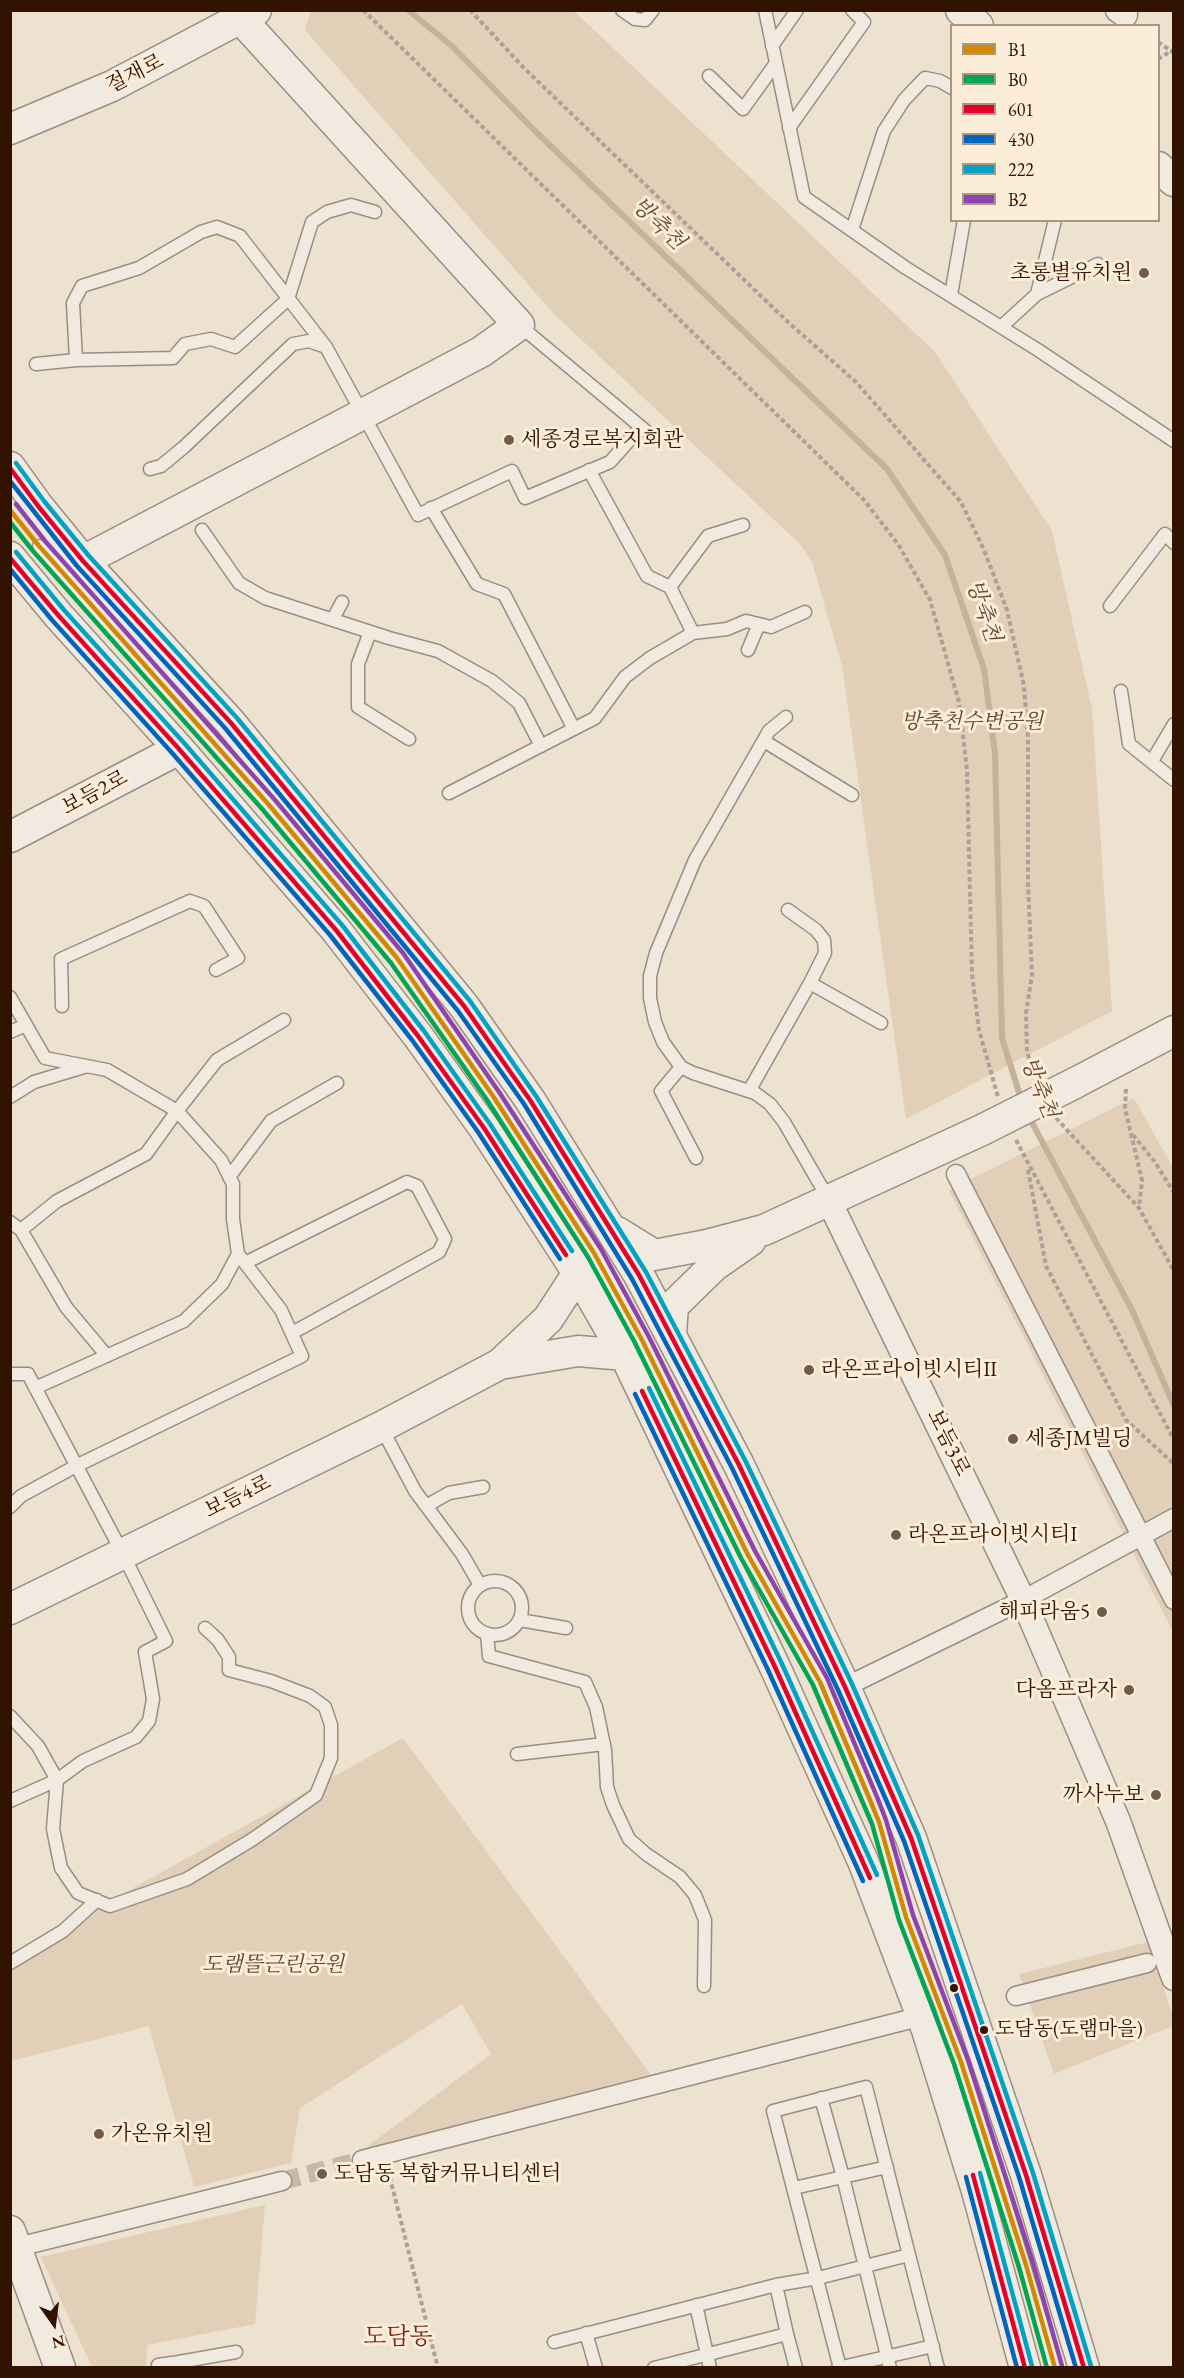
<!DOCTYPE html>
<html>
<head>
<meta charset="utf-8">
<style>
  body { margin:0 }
  #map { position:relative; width:1184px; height:2378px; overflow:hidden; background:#ede1d0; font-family:"EB Garamond",serif }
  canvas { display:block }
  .frame { position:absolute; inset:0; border:12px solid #321302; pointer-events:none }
  .legend { position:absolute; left:950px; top:24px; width:210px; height:198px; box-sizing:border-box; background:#fcedd8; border:2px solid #ab9682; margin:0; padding:8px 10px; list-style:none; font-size:18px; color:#321302 }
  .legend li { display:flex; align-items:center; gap:12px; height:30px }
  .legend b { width:30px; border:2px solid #ab9682 }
  .north { position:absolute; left:24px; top:2294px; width:60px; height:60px; -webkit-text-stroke:4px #fcedd8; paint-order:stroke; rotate:166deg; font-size:16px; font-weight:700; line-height:24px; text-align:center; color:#321302 }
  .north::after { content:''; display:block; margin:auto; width:21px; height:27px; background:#321302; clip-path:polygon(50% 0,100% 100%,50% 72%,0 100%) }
</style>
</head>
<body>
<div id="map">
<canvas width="1184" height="2378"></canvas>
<div class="frame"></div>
<ul class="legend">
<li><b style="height:8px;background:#d08900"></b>B1</li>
<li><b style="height:8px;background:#00a651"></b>B0</li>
<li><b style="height:8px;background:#e4002b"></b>601</li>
<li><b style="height:8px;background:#0065bd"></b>430</li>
<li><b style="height:8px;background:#02a2c4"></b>222</li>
<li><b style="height:8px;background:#8e44ad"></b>B2</li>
</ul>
<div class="north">N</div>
</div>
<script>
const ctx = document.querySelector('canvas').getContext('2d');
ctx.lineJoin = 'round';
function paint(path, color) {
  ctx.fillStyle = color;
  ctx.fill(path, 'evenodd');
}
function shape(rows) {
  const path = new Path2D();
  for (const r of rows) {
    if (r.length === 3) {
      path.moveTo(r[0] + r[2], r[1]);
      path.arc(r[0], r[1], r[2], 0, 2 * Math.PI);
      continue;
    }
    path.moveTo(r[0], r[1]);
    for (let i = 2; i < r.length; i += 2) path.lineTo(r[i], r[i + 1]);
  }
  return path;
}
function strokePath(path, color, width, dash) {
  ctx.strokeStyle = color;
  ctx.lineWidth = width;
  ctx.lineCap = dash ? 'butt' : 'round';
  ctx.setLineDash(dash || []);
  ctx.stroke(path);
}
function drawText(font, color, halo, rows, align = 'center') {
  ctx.font = font + ' "EB Garamond","Noto Serif KR",serif';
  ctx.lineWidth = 6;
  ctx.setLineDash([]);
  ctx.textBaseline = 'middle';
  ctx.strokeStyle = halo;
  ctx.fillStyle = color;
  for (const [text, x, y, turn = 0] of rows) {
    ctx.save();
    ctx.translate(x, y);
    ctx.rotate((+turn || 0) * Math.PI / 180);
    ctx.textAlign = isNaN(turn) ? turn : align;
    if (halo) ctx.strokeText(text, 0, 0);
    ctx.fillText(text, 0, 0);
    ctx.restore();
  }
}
paint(shape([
  [311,11,574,11,935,352,1052,531,1092,709,1112,1011,906,1119,842,666,812,562,801,545,554,314,305,30],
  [1134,1098,1173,1168,1173,1632,949,1190],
  [403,1738,651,2075,364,2149,491,2054,462,2004,300,2108,291,2163,194,2187,149,2026,11,2061,11,1956],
  [1148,1942,1173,2016,1173,2026,1054,2074,1019,1974],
  [265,2205,255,2324,147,2345,146,2367,92,2367,41,2257]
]), '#e1cfb7');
strokePath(shape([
  [408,10,452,46,534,130,887,469,945,555,984,669,995,753,1002,1038,1022,1102],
  [1029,1117,1132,1310,1174,1406]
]), '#c6b199', 6);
strokePath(shape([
  [282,2181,362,2160]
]), '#c8b8a7', 18, [18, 9]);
const service = shape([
  [622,10,635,19,645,20,653,10],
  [765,10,804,197,906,268,1038,350,1174,441],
  [772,46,797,10],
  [709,76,743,109,776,63],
  [789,128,864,22,852,10],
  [852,230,884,131,904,100,925,78,940,81,952,88],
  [1037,294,1055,220],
  [951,295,964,220],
  [519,325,647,432],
  [1001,327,1037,294,1098,264],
  [76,360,73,303,82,286,139,268,201,232,217,227,240,236,326,347],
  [36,364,76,360,173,358,185,344,211,339,235,347,288,299,312,222,327,212,351,205,375,212],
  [150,469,161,466,184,447,293,344,309,341,326,347,418,515,512,471,525,498,610,462,641,427],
  [589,470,647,576,670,587,693,633],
  [431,508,477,584,504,594,574,729],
  [202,530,239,583,265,598,389,638,438,651,492,681,519,703,541,746],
  [39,546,269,805,397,958,493,1096,594,1253,642,1340,748,1555,820,1682,879,1822,906,1917,942,2007,982,2127,1055,2368],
  [670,587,708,536,743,525],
  [1110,606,1165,534,1174,543],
  [333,619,342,602],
  [370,632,358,664,358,707,409,739],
  [748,650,759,624],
  [1121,691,1129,744,1174,780],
  [786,717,769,731,695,860,656,953,650,976,650,998,655,1022,663,1042,681,1067,693,1073,755,1093,770,1104,784,1122,829,1200],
  [764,741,852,795],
  [1152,761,1174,724],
  [449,793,595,718,625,677,650,658,693,633,727,629,746,621,771,627,805,612],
  [788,910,816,930,824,940,825,953,810,983],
  [10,997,45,1058,107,1070,177,1111,221,1160,233,1184,233,1219,238,1254,281,1310,302,1356,76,1466,21,1496,10,1507],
  [62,1006,61,959,190,901,204,906,238,958,216,970],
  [10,1032,26,1025],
  [681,1067,661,1091,696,1158],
  [749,1091,810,983,881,1023],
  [10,1097,34,1082,84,1067],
  [229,1177,271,1121,337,1083],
  [10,1222,21,1230,66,1307,107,1356],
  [21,1230,57,1201,146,1154,177,1111,217,1060,284,1020],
  [245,1263,407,1182,417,1186,445,1239,439,1252,292,1333],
  [10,1374,28,1374,123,1554,166,1641,145,1652,153,1699,149,1721,136,1737,83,1761,57,1780,10,1801],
  [35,1388,184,1321,222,1284,238,1254],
  [381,1427,415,1491,462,1554,480,1585],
  [426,1506,449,1493,483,1487],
  [495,1608,27],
  [520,1620,566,1628],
  [487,1634,489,1656,585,1682,596,1707,605,1750,607,1787,613,1805,629,1839,646,1854,680,1877,695,1895,705,1920,704,1986],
  [10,1716,38,1746,57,1780,53,1829,61,1868,78,1893,110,1906,187,1879,253,1839,316,1795,331,1758,331,1725,325,1707,310,1696,271,1681,229,1670,229,1657,218,1640,205,1628],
  [517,1754,604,1744],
  [10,1963,63,1931,97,1900],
  [821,2098,843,2177,890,2368],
  [794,2188,887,2167],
  [776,2285,818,2278,909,2255],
  [696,2305,710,2368],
  [586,2333,596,2368],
  [787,2334,796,2368],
  [554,2342,776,2285,787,2334,654,2368],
  [158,2365,179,2362],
  [180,2368,179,2362,236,2352],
  [838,2368,933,2346],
  [840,2368,773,2111,866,2087,938,2368]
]);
const pedestrian = shape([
  [956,1174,1174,1600],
  [845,1687,1023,1600,1174,1518],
  [1016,1996,1147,1963],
  [362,2160,922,2016],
  [10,2249,282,2181]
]);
const minor = shape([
  [1118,10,1125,15],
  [829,1201,1023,1600,1118,1821,1174,1978]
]);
const tertiary = shape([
  [961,10,978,26],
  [10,129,112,86,256,10],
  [1158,167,1174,181],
  [10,467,38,506,83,561,231,723,464,1006,530,1100,639,1275,739,1465,845,1687,911,1838,1026,2175,1084,2368],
  [10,557,58,615,179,749,336,930,418,1036,484,1128,578,1273,625,1355,775,1667,863,1861,927,2030,977,2191,1025,2368],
  [83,561,481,352,519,325,241,19],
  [10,837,179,749],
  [1075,1083,1174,1031],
  [617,1232,654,1255,707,1245,764,1230,982,1130],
  [671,1333,673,1306,714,1266,750,1241],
  [500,1364,578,1351,625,1355],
  [10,1609,381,1427,500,1364,548,1319,578,1273],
  [10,2231,60,2368]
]);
strokePath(service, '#998e82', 15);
strokePath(pedestrian, '#998e82', 21);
strokePath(minor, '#998e82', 27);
strokePath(tertiary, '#998e82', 33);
strokePath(shape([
  [363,10,864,500,898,544,930,600,959,702,967,770,972,974,979,1030,998,1097],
  [470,10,525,69,789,323,856,382,961,502,984,550,1007,610,1024,686,1028,739,1028,883,1032,975,1026,1013,1027,1051,1034,1077],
  [1158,42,1174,53],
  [1158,59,1173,50],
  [1126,1089,1125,1109,1142,1180,1139,1207],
  [1056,1118,1139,1208,1174,1271],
  [1133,1135,1155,1162,1174,1193],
  [1016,1140,1174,1440],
  [1028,1170,1046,1266,1126,1420,1174,1464],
  [388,2170,438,2368]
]), '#aaa199', 4, [4.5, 3]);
strokePath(service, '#f0eae1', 12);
strokePath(pedestrian, '#f0eae1', 18);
strokePath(minor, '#f0eae1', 24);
strokePath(tertiary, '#f0eae1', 30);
const tertiaryBridge = shape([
  [982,1130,1075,1083]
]);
strokePath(tertiaryBridge, '#998e82', 33, []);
strokePath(tertiaryBridge, '#f0eae1', 30);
strokePath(shape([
  [10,510,39,546,269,805,397,958,493,1096,594,1253,642,1340,748,1555,820,1682,870,1800,879,1822,906,1917,961,2062,1026,2265,1055,2368]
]), '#d08900', 4.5);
strokePath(shape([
  [10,522,33,551,263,810,391,963,487,1100,588,1257,635,1343,741,1558,813,1685,863,1803,872,1824,899,1920,954,2064,1019,2267,1047,2368]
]), '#00a651', 4.5);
strokePath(shape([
  [10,468,38,506,83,561,231,723,464,1006,530,1100,639,1275,739,1465,845,1687,911,1838,1026,2175,1084,2368],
  [10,558,58,615,179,749,336,930,418,1036,484,1128,566,1255],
  [642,1391,775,1667,870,1878],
  [973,2175,1025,2368]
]), '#e4002b', 4.5);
strokePath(shape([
  [10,481,77,566,225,728,458,1011,524,1104,632,1279,732,1468,838,1690,904,1841,1019,2177,1076,2368],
  [10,569,52,620,173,754,330,935,412,1040,478,1132,560,1259],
  [635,1394,768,1670,863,1881],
  [966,2177,1017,2368]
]), '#0065bd', 4.5);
strokePath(shape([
  [16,463,44,501,89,556,237,718,470,1001,536,1096,646,1272,746,1462,852,1684,918,1835,1033,2173,1091,2366],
  [16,552,64,610,185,744,342,925,424,1031,490,1124,572,1251],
  [649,1388,782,1664,877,1875],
  [980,2173,1032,2366]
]), '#02a2c4', 4.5);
strokePath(shape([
  [16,504,45,541,275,800,403,953,499,1092,601,1249,649,1337,755,1551,827,1678,877,1797,886,1820,913,1915,968,2060,1033,2263,1062,2366]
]), '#8e44ad', 4.5);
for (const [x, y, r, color] of [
  [1144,273,6,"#735b4a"],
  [509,440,6,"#735b4a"],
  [809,1370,6,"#735b4a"],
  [1013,1439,6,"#735b4a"],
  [896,1535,6,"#735b4a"],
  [1102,1612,6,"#735b4a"],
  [1129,1690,6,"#735b4a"],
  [1156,1795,6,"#735b4a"],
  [954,1988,5,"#321302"],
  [984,2030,5,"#321302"],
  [99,2134,6,"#735b4a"],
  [322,2174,6,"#735b4a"]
]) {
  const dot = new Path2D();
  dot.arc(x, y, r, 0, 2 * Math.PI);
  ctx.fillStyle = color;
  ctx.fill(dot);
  strokePath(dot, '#fcedd8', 2);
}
drawText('20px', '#321302', '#fcedd8', [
  ["도담동(도램마을)",995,2030]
], 'left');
drawText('21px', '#321302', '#fcedd8', [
  ["절재로",135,74,-27],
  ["보듬2로",95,793,-28],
  ["보듬3로",948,1443,64],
  ["보듬4로",238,1497,-26]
]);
drawText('21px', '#321302', '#fcedd8', [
  ["초롱별유치원",1132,273,"right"],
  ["세종경로복지회관",521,440],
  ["라온프라이빗시티Ⅱ",821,1370],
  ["세종JM빌딩",1025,1439],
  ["라온프라이빗시티Ⅰ",908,1535],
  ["해피라움5",1090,1612,"right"],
  ["다옴프라자",1117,1690,"right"],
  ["까사누보",1144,1795,"right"],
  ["가온유치원",111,2134],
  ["도담동 복합커뮤니티센터",334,2174]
], 'left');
drawText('italic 21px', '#644732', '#fcedd8', [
  ["방축천수변공원",972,722],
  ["도램뜰근린공원",273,1965]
]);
drawText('italic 22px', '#674a35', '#fcedd8', [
  ["방축천",658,224,44],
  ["방축천",983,611,71],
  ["방축천",1039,1088,68]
]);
drawText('24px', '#7a1f14', '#fcedd8', [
  ["도담동",398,2337]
]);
</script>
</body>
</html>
